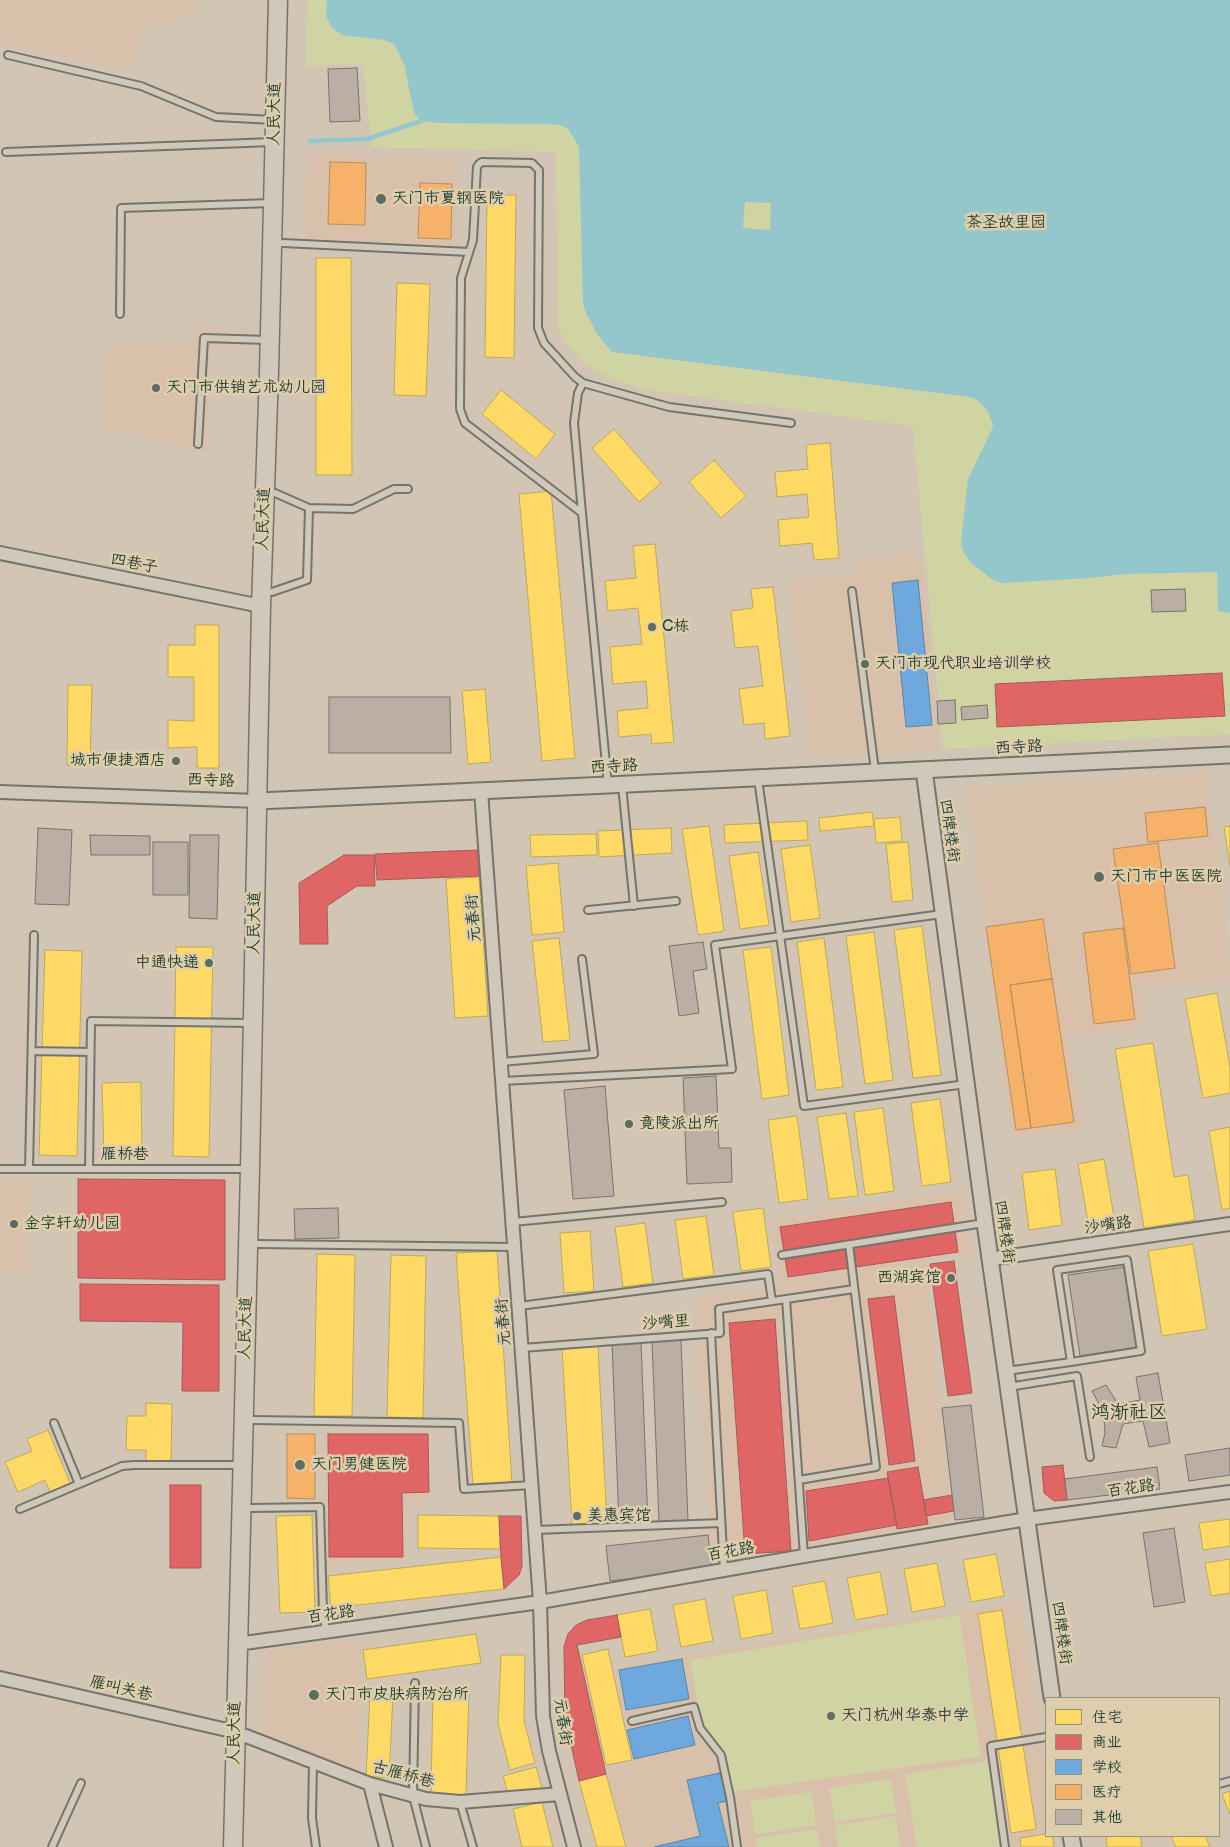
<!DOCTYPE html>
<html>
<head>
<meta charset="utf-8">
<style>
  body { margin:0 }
  #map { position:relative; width:1230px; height:1847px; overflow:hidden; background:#d2c5b4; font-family:"Balsamiq Sans","LXGW WenKai TC",sans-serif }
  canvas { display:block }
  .legend { position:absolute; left:1045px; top:1697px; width:175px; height:140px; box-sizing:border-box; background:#dfceab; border:1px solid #92947b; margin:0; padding:6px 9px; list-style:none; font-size:15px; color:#1f3d34 }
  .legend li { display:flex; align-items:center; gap:10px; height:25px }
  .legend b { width:25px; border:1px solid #92947b }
</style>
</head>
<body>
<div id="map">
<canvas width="1230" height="1847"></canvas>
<ul class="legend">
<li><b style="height:14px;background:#ffd966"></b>住宅</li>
<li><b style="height:14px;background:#e06666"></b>商业</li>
<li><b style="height:14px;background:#6fa8dc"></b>学校</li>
<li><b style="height:14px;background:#f6b26b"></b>医疗</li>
<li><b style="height:14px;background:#bbaea4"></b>其他</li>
</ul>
</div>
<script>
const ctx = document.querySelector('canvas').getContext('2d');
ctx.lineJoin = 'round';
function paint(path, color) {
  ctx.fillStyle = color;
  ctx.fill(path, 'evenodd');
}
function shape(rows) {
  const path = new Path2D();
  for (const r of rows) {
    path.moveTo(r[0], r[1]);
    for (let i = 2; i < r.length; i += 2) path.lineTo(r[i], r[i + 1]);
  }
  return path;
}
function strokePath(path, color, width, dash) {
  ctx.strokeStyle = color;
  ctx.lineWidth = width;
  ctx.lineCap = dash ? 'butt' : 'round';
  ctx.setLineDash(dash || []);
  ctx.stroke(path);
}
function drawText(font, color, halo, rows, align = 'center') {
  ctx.font = font + ' "Balsamiq Sans","LXGW WenKai TC",sans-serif';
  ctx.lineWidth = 5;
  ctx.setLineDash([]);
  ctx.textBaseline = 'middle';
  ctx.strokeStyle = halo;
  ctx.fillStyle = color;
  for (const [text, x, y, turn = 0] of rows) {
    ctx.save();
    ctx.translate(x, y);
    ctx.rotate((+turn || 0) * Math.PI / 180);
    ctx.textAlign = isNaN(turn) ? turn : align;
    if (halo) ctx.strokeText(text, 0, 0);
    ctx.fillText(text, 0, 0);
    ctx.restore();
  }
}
paint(shape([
  [0,0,195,0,196,18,143,22,132,70,0,44],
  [308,155,457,159,455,245,305,239],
  [193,327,257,330,256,346,211,344,206,453,102,427,106,343,192,348],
  [921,555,939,748,812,758,788,580,857,575,856,558],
  [1207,772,1230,966,1230,979,1139,989,1144,1028,1070,1037,1081,1129,1012,1137,968,788],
  [29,1177,27,1270,0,1271,0,1178],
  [963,1189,972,1253,780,1284,770,1220],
  [925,1263,951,1523,798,1550,780,1286],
  [778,1287,795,1551,713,1566,694,1298],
  [324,1432,429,1432,429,1507,406,1508,406,1559,324,1568],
  [1020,1601,1046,1777,1046,1836,1055,1836,1057,1847,627,1847,607,1769,633,1762,615,1668],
  [361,1638,360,1774,266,1739,267,1651]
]), '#d9c0ab');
paint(shape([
  [308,0,1230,0,1230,734,943,749,913,426,648,390,617,381,588,367,582,362,564,340,558,326,556,152,372,147,363,64,305,66],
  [959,1615,981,1756,731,1792,724,1752,713,1740,701,1719,690,1660],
  [988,1761,1002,1847,917,1847,905,1774],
  [891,1779,896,1813,835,1822,829,1788],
  [811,1792,816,1825,755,1834,750,1801],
  [896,1816,900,1847,838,1847,835,1826],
  [817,1829,820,1847,757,1847,756,1838]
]), '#d0d4a3');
paint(shape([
  [327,0,1230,0,1230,613,1218,611,1217,572,1125,574,1089,578,1002,583,993,580,971,563,964,553,961,542,968,479,992,429,993,424,987,410,977,400,970,397,612,352,597,334,587,315,583,304,579,147,569,130,563,126,551,124,438,123,421,121,414,113,404,64,394,44,384,40,342,35,332,28,326,16],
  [745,202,771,203,770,230,743,228]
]), '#94c7cb');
const homes = shape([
  [487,195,516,195,514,358,485,357,487,195],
  [316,258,351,258,352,475,316,475,316,258],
  [397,283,430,284,426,396,394,395,397,283],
  [501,390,555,434,536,459,482,414,501,390],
  [614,429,661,483,639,502,592,448,614,429],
  [830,443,839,558,814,560,812,543,780,546,778,520,809,517,807,494,777,497,775,472,808,469,806,445,830,443],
  [714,460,746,496,721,518,689,482,714,460],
  [551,491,575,758,542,761,519,494,551,491],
  [655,544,674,742,652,744,651,734,619,737,617,711,648,708,646,681,613,684,610,647,642,644,638,608,608,611,605,581,636,578,633,546,655,544],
  [773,587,790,736,765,739,764,723,744,725,739,689,763,686,758,646,735,648,731,611,753,608,751,589,773,587],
  [195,625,219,625,219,768,197,768,197,747,168,748,168,720,194,721,194,677,168,677,168,645,195,645,195,625],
  [68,685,92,685,90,766,67,765,68,685],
  [485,689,491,762,468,764,462,691,485,689],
  [872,812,874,826,820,831,819,818,872,812],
  [900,817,902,841,876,843,874,819,900,817],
  [807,821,808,840,725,843,724,825,807,821],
  [709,826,724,931,698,935,682,829,709,826],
  [1230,826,1230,867,1224,827,1230,826],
  [671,828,672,853,599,857,598,831,671,828],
  [596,834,597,855,531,857,530,835,596,834],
  [908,842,913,900,892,902,886,844,908,842],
  [810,845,820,918,791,922,781,849,810,845],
  [758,852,769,925,740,929,729,856,758,852],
  [558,863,564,932,532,935,526,866,558,863],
  [479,877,488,1016,455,1018,446,879,479,877],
  [922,926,941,1075,913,1078,894,930,922,926],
  [874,932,893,1080,865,1084,846,936,874,932],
  [559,938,570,1040,543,1042,532,941,559,938],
  [824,938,843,1087,816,1090,797,942,824,938],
  [176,947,213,947,209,1157,173,1156,176,947],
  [771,947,789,1095,762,1099,743,950,771,947],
  [45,950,82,951,77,1156,39,1155,45,950],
  [1217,993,1230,1067,1230,1093,1203,1098,1185,999,1217,993],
  [1153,1043,1174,1177,1188,1175,1195,1220,1144,1228,1115,1049,1153,1043],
  [141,1082,142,1156,104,1157,102,1083,141,1082],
  [940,1099,951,1182,922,1186,911,1103,940,1099],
  [883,1108,894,1191,865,1195,854,1112,883,1108],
  [846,1113,858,1196,829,1199,817,1117,846,1113],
  [797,1116,808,1199,779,1203,768,1120,797,1116],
  [1230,1127,1230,1208,1222,1210,1209,1131,1230,1127],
  [1104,1159,1114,1217,1088,1222,1078,1164,1104,1159],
  [1055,1169,1062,1225,1029,1230,1022,1173,1055,1169],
  [763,1208,771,1267,741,1271,733,1212,763,1208],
  [706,1216,714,1275,683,1279,675,1220,706,1216],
  [645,1223,653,1283,623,1287,615,1227,645,1223],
  [590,1231,594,1291,564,1293,560,1233,590,1231],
  [1193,1244,1207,1329,1162,1336,1148,1251,1193,1244],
  [497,1251,512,1483,473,1485,456,1253,497,1251],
  [317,1254,355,1255,352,1416,314,1416,317,1254],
  [391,1255,426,1256,423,1418,387,1417,391,1255],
  [598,1346,607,1523,572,1525,562,1348,598,1346],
  [146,1403,172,1404,171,1462,146,1461,146,1450,126,1450,127,1416,146,1416,146,1403],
  [48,1430,70,1483,50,1492,45,1480,18,1492,5,1462,32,1451,27,1439,48,1430],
  [312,1515,315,1612,280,1613,276,1516,312,1515],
  [418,1515,499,1516,500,1549,418,1548,418,1515],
  [1230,1519,1230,1546,1203,1550,1199,1523,1230,1519],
  [996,1554,1004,1596,971,1602,963,1560,996,1554],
  [501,1557,504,1589,331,1608,328,1576,501,1557],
  [1230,1559,1230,1593,1211,1596,1205,1563,1230,1559],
  [937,1563,945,1606,912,1612,904,1569,937,1563],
  [880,1572,888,1614,855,1620,847,1578,880,1572],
  [825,1581,833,1623,800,1629,792,1587,825,1581],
  [766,1590,773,1633,741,1639,733,1596,766,1590],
  [705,1599,713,1641,681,1647,673,1605,705,1599],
  [650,1609,658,1651,625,1657,617,1615,650,1609],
  [1002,1610,1036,1829,1011,1833,978,1614,1002,1610],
  [476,1634,481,1663,367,1679,363,1650,476,1634],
  [608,1649,632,1760,606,1765,582,1655,608,1649],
  [501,1655,525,1655,524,1721,535,1763,510,1770,498,1724,501,1655],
  [433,1688,469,1689,466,1796,431,1795,433,1688],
  [370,1694,393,1695,389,1778,366,1776,370,1694],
  [536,1767,543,1792,508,1794,503,1776,536,1767],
  [606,1774,626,1847,597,1847,579,1781,606,1774],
  [1230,1791,1230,1815,1222,1794,1230,1791],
  [542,1802,553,1847,522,1847,513,1809,542,1802],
  [1046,1834,1046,1836,1052,1836,1054,1847,1021,1847,1020,1838,1046,1834],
  [1106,1836,1140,1836,1142,1847,1107,1847,1106,1836],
  [1171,1836,1205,1836,1210,1847,1176,1847,1171,1836]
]);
paint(homes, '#ffd966');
strokePath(homes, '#bcaa57', 1);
const shops = shape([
  [1222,673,1225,716,997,727,995,684,1222,673],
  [478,850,479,876,377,880,375,854,478,850],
  [344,855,374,855,375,886,357,886,327,906,328,944,300,944,299,883,344,855],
  [78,1179,225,1180,225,1280,78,1278,78,1179],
  [951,1202,958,1252,788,1277,780,1227,951,1202],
  [954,1261,972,1393,948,1396,930,1264,954,1261],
  [80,1284,219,1285,219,1391,182,1391,183,1322,80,1321,80,1284],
  [894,1296,915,1461,889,1465,868,1299,894,1296],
  [775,1319,791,1551,745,1554,729,1323,775,1319],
  [328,1434,428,1434,429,1492,402,1493,403,1557,329,1557,328,1434],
  [1063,1465,1067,1500,1054,1501,1044,1493,1042,1467,1063,1465],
  [918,1467,928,1524,897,1529,887,1472,918,1467],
  [888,1478,897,1525,809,1541,806,1491,888,1478],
  [170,1485,201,1485,201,1568,170,1568,170,1485],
  [952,1495,954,1511,926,1516,923,1500,952,1495],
  [499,1516,521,1516,522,1566,519,1575,504,1589,501,1557,499,1516],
  [617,1615,621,1637,577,1645,606,1774,579,1781,565,1718,564,1647,568,1634,576,1625,587,1620,617,1615]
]);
paint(shops, '#e06666');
strokePath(shops, '#a65a57', 1);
const schools = shape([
  [918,580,932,725,906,727,892,583,918,580],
  [682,1659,689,1699,626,1710,619,1670,682,1659],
  [688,1716,695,1745,634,1759,627,1730,688,1716],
  [720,1773,727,1801,718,1803,729,1847,654,1847,700,1836,687,1780,720,1773]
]);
paint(schools, '#6fa8dc');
strokePath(schools, '#5788aa', 1);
const health = shape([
  [330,162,366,163,365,225,328,224,330,162],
  [420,183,452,184,451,239,418,238,420,183],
  [1205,807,1208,836,1148,842,1145,813,1205,807],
  [1158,843,1175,968,1131,974,1113,849,1158,843],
  [1043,919,1052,979,1010,985,1031,1128,1016,1130,986,927,1043,919],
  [1123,928,1135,1019,1094,1024,1083,933,1123,928],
  [1052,979,1074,1122,1031,1128,1010,985,1052,979],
  [287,1434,315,1434,315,1499,287,1498,287,1434]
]);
paint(health, '#f6b26b');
strokePath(health, '#b68f5a', 1);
strokePath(shape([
  [310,141,367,139,421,121]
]), '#94c7cb', 4.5);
const building = shape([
  [357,68,360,121,330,122,328,69,357,68],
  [1185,589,1186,611,1152,612,1151,590,1185,589],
  [329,697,450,697,451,753,329,753,329,697],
  [955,700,956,723,938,724,937,701,955,700],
  [987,705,988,718,962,720,961,707,987,705],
  [38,828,72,830,69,905,35,904,38,828],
  [90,835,150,836,150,855,91,855,90,835],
  [190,835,219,835,217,919,189,918,190,835],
  [153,842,188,842,188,895,153,895,153,842],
  [703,942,707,969,693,971,699,1013,679,1016,669,946,703,942],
  [716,1076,719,1148,731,1148,732,1182,687,1184,683,1078,716,1076],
  [605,1086,614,1196,573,1199,564,1090,605,1086],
  [338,1208,339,1238,295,1239,294,1209,338,1208],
  [1125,1267,1138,1347,1080,1356,1068,1275,1125,1267],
  [681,1340,688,1521,659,1522,652,1341,681,1340],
  [641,1342,648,1524,619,1524,612,1343,641,1342],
  [1158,1373,1170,1443,1149,1447,1143,1421,1123,1424,1116,1448,1102,1446,1105,1433,1104,1419,1100,1406,1092,1391,1106,1385,1118,1404,1140,1400,1136,1377,1158,1373],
  [971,1405,984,1517,955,1520,942,1408,971,1405],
  [1230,1448,1230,1475,1189,1481,1185,1455,1230,1448],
  [1157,1467,1160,1489,1067,1500,1065,1479,1157,1467],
  [1174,1528,1185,1602,1154,1607,1143,1533,1174,1528],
  [708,1535,712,1569,610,1581,606,1546,708,1535]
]);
paint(building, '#bbaea4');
strokePath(building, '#75756b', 1);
const service = shape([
  [8,55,141,86,216,117,274,120],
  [6,152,273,142],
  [283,243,469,252],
  [120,314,121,208,272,203],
  [198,444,204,338,268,340],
  [309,508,353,509,394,489,408,489],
  [582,513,574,423,578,393,583,383],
  [852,591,875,771],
  [272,592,307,580,309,508,275,493],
  [758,779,804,1106,966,1084],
  [608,785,582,513,465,423,460,409,461,278,473,240,477,167,479,164,482,162,532,163,539,170,538,328,544,343,575,377,583,383,669,407,791,423],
  [622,785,634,906],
  [588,910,676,901],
  [32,1051,90,1052],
  [501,1062,594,1054,582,959],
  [502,1081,732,1069,715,945,942,914],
  [0,1169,249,1169],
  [29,1169,34,935],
  [89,1169,91,1021,252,1023],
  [513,1222,722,1202],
  [257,1244,515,1247],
  [782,1255,984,1223],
  [786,1299,804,1556],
  [519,1306,768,1274,772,1301],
  [711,1333,724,1570],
  [522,1348,720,1333,719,1309,854,1289],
  [1006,1371,1071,1362,1141,1351,1127,1260,1057,1270,1071,1362],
  [1008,1387,1077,1376,1090,1457],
  [253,1420,459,1423,464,1489,532,1485],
  [54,1423,79,1484],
  [799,1480,876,1467,849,1244],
  [251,1508,320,1507,323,1611,326,1632],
  [20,1509,122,1466,134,1465,241,1465],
  [535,1530,721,1523],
  [415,1683,413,1796,426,1847],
  [632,1721,694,1707,700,1728,721,1755,730,1797,737,1847],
  [313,1762,312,1818,316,1847],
  [1219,1784,1230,1781],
  [460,1802,473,1847],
  [52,1847,81,1783],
  [1005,1847,991,1746,1046,1737]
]);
const minor = shape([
  [0,553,261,606],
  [481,791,540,1602,543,1716,549,1751,574,1847],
  [0,792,258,801],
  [990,1259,1230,1224],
  [237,1644,540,1602,804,1556,1027,1519,1230,1492],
  [0,1678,236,1732],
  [246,1736,370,1784,426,1799,460,1802,560,1794],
  [370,1784,386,1847]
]);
const tertiary = shape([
  [924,770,985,1223,1052,1698],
  [258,801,608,785,1230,755],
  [1071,1836,1073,1847]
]);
const secondary = shape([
  [233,1847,250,1169,261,606,269,372,278,0]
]);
strokePath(service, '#75756b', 10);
strokePath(minor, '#75756b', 16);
strokePath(tertiary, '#75756b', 19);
strokePath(secondary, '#75756b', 21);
strokePath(service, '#cfc8bb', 6);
strokePath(minor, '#cfc8bb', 12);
strokePath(tertiary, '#cfc8bb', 15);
strokePath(secondary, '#cfc8bb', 18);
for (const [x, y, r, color] of [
  [381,199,6,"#5e6d61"],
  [156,388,5,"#5e6d61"],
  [652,627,5,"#5e6d61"],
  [865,664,5,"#5e6d61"],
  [176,761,5,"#5e6d61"],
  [1099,877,6,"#5e6d61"],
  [209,963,5,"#5e6d61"],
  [629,1124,5,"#5e6d61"],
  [14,1224,5,"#5e6d61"],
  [951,1278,5,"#5e6d61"],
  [300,1465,6,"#5e6d61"],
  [577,1516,5,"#5e6d61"],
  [314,1695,6,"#5e6d61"],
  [831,1716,5,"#5e6d61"]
]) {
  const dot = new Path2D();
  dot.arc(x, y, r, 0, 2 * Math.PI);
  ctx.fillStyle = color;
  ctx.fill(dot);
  strokePath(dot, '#dfceab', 2);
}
drawText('16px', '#1f3d34', '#dfceab', [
  ["人民大道",275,114,-89],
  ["人民大道",264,519,-88],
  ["四巷子",134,564,11],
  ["西寺路",1019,748,-3],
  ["西寺路",614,767,-3],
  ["西寺路",211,781,2],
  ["四牌楼街",949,831,82],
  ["元春街",474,918,-94],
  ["人民大道",255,923,-89],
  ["雁桥巷",125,1155],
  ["沙嘴路",1108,1226,-8],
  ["四牌楼街",1004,1232,82],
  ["元春街",504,1322,-94],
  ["沙嘴里",666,1323,-4],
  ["人民大道",246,1328,-88],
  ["百花路",1131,1489,-8],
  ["百花路",731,1552,-10],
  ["百花路",331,1615,-8],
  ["四牌楼街",1061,1633,82],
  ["雁叫关巷",121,1689,13],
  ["元春街",562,1722,82],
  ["人民大道",235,1733,-89],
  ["古雁桥巷",403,1775,15]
]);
drawText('16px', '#1f3d34', '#dfceab', [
  ["天门市夏钢医院",392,199],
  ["天门市供销艺术幼儿园",166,388],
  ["C栋",662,627],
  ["天门市现代职业培训学校",875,664],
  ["城市便捷酒店",166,761,"right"],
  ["天门市中医医院",1110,877],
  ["中通快递",199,963,"right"],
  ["竟陵派出所",639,1124],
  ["金字轩幼儿园",24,1224],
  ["西湖宾馆",941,1278,"right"],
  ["天门男健医院",311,1465],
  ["美惠宾馆",587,1516],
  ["天门市皮肤病防治所",325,1695],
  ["天门杭州华泰中学",841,1716]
], 'left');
drawText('16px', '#284539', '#dfceab', [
  ["茶圣故里园",1006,223]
]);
drawText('19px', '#1f3d34', '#dfceab', [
  ["鸿渐社区",1129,1413]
]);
</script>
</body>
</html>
